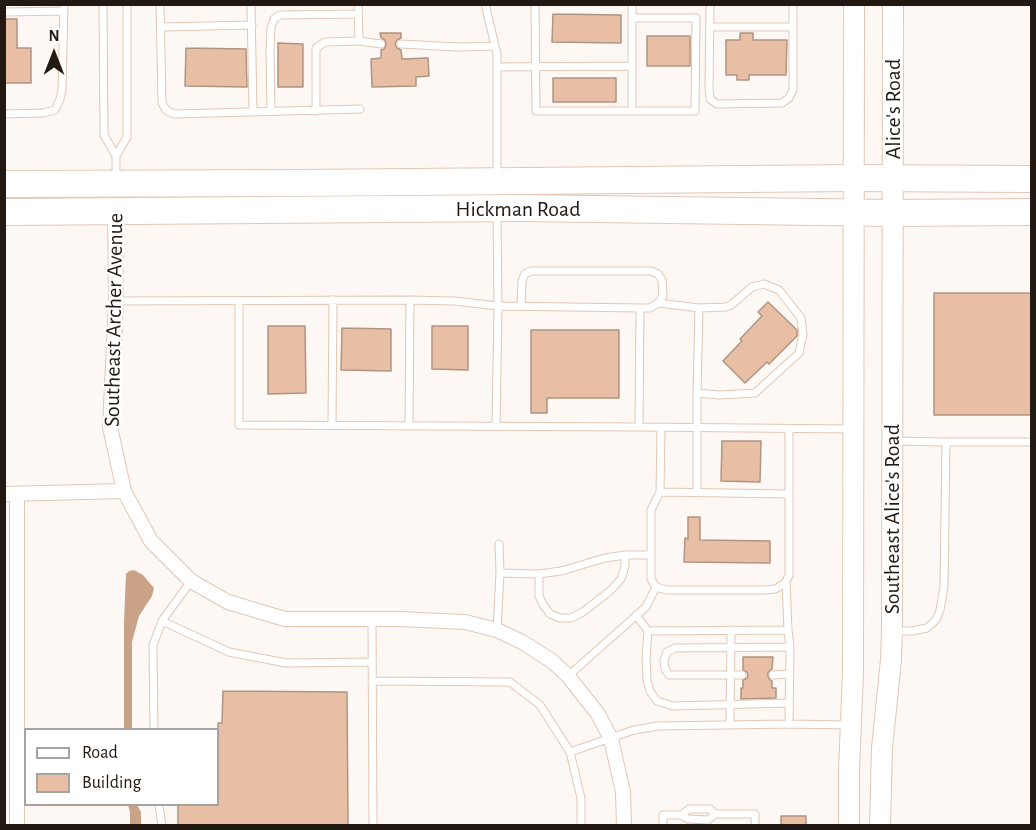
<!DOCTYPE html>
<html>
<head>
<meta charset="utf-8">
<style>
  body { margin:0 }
  #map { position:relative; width:1036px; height:830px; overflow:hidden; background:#fef8f4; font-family:"Alegreya Sans",sans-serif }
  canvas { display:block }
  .frame { position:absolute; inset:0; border:6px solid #231913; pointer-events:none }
  .legend { position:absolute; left:24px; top:728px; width:195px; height:78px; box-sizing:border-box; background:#fff; border:2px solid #a7a3a1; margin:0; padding:8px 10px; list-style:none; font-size:18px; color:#231913 }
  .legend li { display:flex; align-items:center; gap:12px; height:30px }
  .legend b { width:30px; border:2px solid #a7a3a1 }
  .north { position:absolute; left:24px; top:24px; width:60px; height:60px; -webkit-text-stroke:4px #fff; paint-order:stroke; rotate:0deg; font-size:16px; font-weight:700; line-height:24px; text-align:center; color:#231913 }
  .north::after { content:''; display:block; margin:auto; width:21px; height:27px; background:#231913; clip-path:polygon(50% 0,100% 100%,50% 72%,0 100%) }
</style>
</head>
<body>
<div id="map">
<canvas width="1036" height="830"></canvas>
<div class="frame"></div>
<ul class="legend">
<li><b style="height:8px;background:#fff"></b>Road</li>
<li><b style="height:16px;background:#e8bfa5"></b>Building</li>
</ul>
<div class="north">N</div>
</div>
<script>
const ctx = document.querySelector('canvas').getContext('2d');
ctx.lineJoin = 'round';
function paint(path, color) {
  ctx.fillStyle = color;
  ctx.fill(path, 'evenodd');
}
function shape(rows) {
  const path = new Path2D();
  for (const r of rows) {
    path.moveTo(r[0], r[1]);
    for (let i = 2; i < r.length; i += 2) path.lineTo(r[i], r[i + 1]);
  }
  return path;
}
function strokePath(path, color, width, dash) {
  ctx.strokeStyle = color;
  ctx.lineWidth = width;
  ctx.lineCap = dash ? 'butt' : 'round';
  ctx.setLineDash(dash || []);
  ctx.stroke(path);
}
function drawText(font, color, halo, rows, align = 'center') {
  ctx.font = font + ' "Alegreya Sans",sans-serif';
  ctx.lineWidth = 5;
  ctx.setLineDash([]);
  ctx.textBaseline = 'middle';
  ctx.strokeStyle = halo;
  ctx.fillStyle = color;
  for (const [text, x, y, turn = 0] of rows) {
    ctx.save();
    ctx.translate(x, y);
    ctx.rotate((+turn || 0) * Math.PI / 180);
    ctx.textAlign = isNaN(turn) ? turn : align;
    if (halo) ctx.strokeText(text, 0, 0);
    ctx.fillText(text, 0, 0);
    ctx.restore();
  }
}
paint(shape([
  [134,570,143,575,154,588,152,596,139,616,132,642,132,729,124,729,124,622,126,574,129,571],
  [128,805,137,805,141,812,141,825,130,825,130,812]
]), '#c9a288');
const building = shape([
  [553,14,621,15,621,43,552,42,553,14],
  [4,19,17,19,17,48,31,48,31,83,4,83,4,19],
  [380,33,401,33,401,38,397,40,395,44,397,48,401,50,402,59,428,58,429,76,416,77,416,86,372,87,371,59,381,58,381,50,384,49,386,45,385,40,381,38,380,33],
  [740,33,753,33,753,40,787,40,786,75,749,75,749,80,737,80,737,75,726,75,726,40,740,40,740,33],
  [647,36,690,36,690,66,647,66,647,36],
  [278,43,303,44,303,87,278,87,278,43],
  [186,48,246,49,247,87,185,86,186,48],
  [553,78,616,78,616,102,553,102,553,78],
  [934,293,1032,293,1032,415,934,415,934,293],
  [768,302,797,330,797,336,769,364,767,362,745,383,723,361,742,341,740,339,762,316,758,312,768,302],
  [268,326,305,326,306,393,268,394,268,326],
  [432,326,468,326,468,370,432,369,432,326],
  [342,328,391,329,391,371,341,370,342,328],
  [531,330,619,330,619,398,547,398,547,413,531,413,531,330],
  [722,441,761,441,760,482,721,481,722,441],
  [688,517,700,517,700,540,770,541,770,563,684,562,685,538,688,539,688,517],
  [743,657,773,657,772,669,768,672,768,676,769,679,772,681,772,688,776,688,776,698,741,699,741,688,743,688,743,680,747,678,748,676,747,672,743,670,743,657],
  [223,691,347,692,348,825,178,825,178,804,218,804,218,723,222,723,223,691],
  [781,816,806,816,806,825,781,825,781,816]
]);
paint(building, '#e8bfa5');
strokePath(building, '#ae9483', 1.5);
const lane = shape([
  [103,4,104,135,116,156],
  [160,4,162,103,166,110,174,114,360,109],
  [251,4,253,111],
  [358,4,359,41,381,44],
  [485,4,497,54,497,178],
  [535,4,536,111,695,111,696,18,632,18],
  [632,4,632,111],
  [710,4,709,88,710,99,717,104,782,103,789,98,793,90,793,4],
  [4,12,64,11],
  [161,27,252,25],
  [710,27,793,27],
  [401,44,458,47,495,46],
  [497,67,632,66],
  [271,111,270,50,271,28,274,19,280,15,358,14],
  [316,111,316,48,325,42,359,41],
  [4,114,43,113,55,110,60,99,62,90,64,4],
  [116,178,116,156,127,137,127,4],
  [497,213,498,306,640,308,639,427,851,429],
  [116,301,410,300,454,301,498,306,496,426],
  [239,301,239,425,639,427],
  [658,303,699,308,726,307,731,305,752,287,764,284,779,290,801,318,803,334,799,353,755,393,719,395,697,393],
  [521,306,522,281,525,274,531,271,651,271,658,274,662,280,663,296,658,303,650,308,640,308],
  [332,425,333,300],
  [409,425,410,300],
  [661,428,660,492,651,510,651,579,656,587,667,590,765,590,775,589,784,584,789,576,789,429],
  [893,441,946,442,944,587,940,610,936,620,927,628,912,631,895,631],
  [946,442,1032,442],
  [660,492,789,494],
  [697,493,697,393,699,308],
  [500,573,539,574,561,571,605,558,625,555,650,555],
  [539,574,539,596,544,606,550,614,560,618,571,618,583,612,610,591,621,579,625,566,625,555],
  [191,581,162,621,229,652,286,663,372,662],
  [636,615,648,631,788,630,786,581],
  [372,619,373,826],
  [497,630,500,573,499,544],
  [788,630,790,647,789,724],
  [648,631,646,657,647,680,650,691,657,701,673,706,789,703],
  [742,675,669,675,665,669,664,660,667,652,675,648,790,647],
  [773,675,789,674],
  [568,676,646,607,656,587],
  [372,681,510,682,540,705,570,752,581,798,581,826],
  [730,725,731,630],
  [154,730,153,645,162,621],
  [570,752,634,730,658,726,789,724,848,725],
  [159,804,162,826],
  [681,815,689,809,710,809,715,814,755,814,755,826],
  [663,826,663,815,681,815,688,819,708,820,715,814]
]);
const street = shape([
  [115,207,116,301,110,427,124,491,151,541,191,581,228,602,285,619,399,619,465,622,497,630,522,642,552,661,568,676,598,714,611,739,623,792,624,826],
  [4,494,124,491],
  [17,826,17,494]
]);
const secondary = shape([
  [849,826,849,771,853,673,854,4],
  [880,826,882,748,891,660,892,631,893,4]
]);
const highway = shape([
  [4,184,300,183,854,178,1032,179],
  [4,212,519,208,893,213,1032,212]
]);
strokePath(lane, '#e2c7b5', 9);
strokePath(street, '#e2c7b5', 16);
strokePath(secondary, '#e2c7b5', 22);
strokePath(highway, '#e2c7b5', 28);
strokePath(lane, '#fff', 7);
strokePath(street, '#fff', 14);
strokePath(secondary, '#fff', 20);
strokePath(highway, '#fff', 26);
drawText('22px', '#231913', '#fff', [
  ["Alice's Road",893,109,-90],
  ["Hickman Road",518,209],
  ["Southeast Archer Avenue",114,320,-89],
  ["Southeast Alice's Road",892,519,-90]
]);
</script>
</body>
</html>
